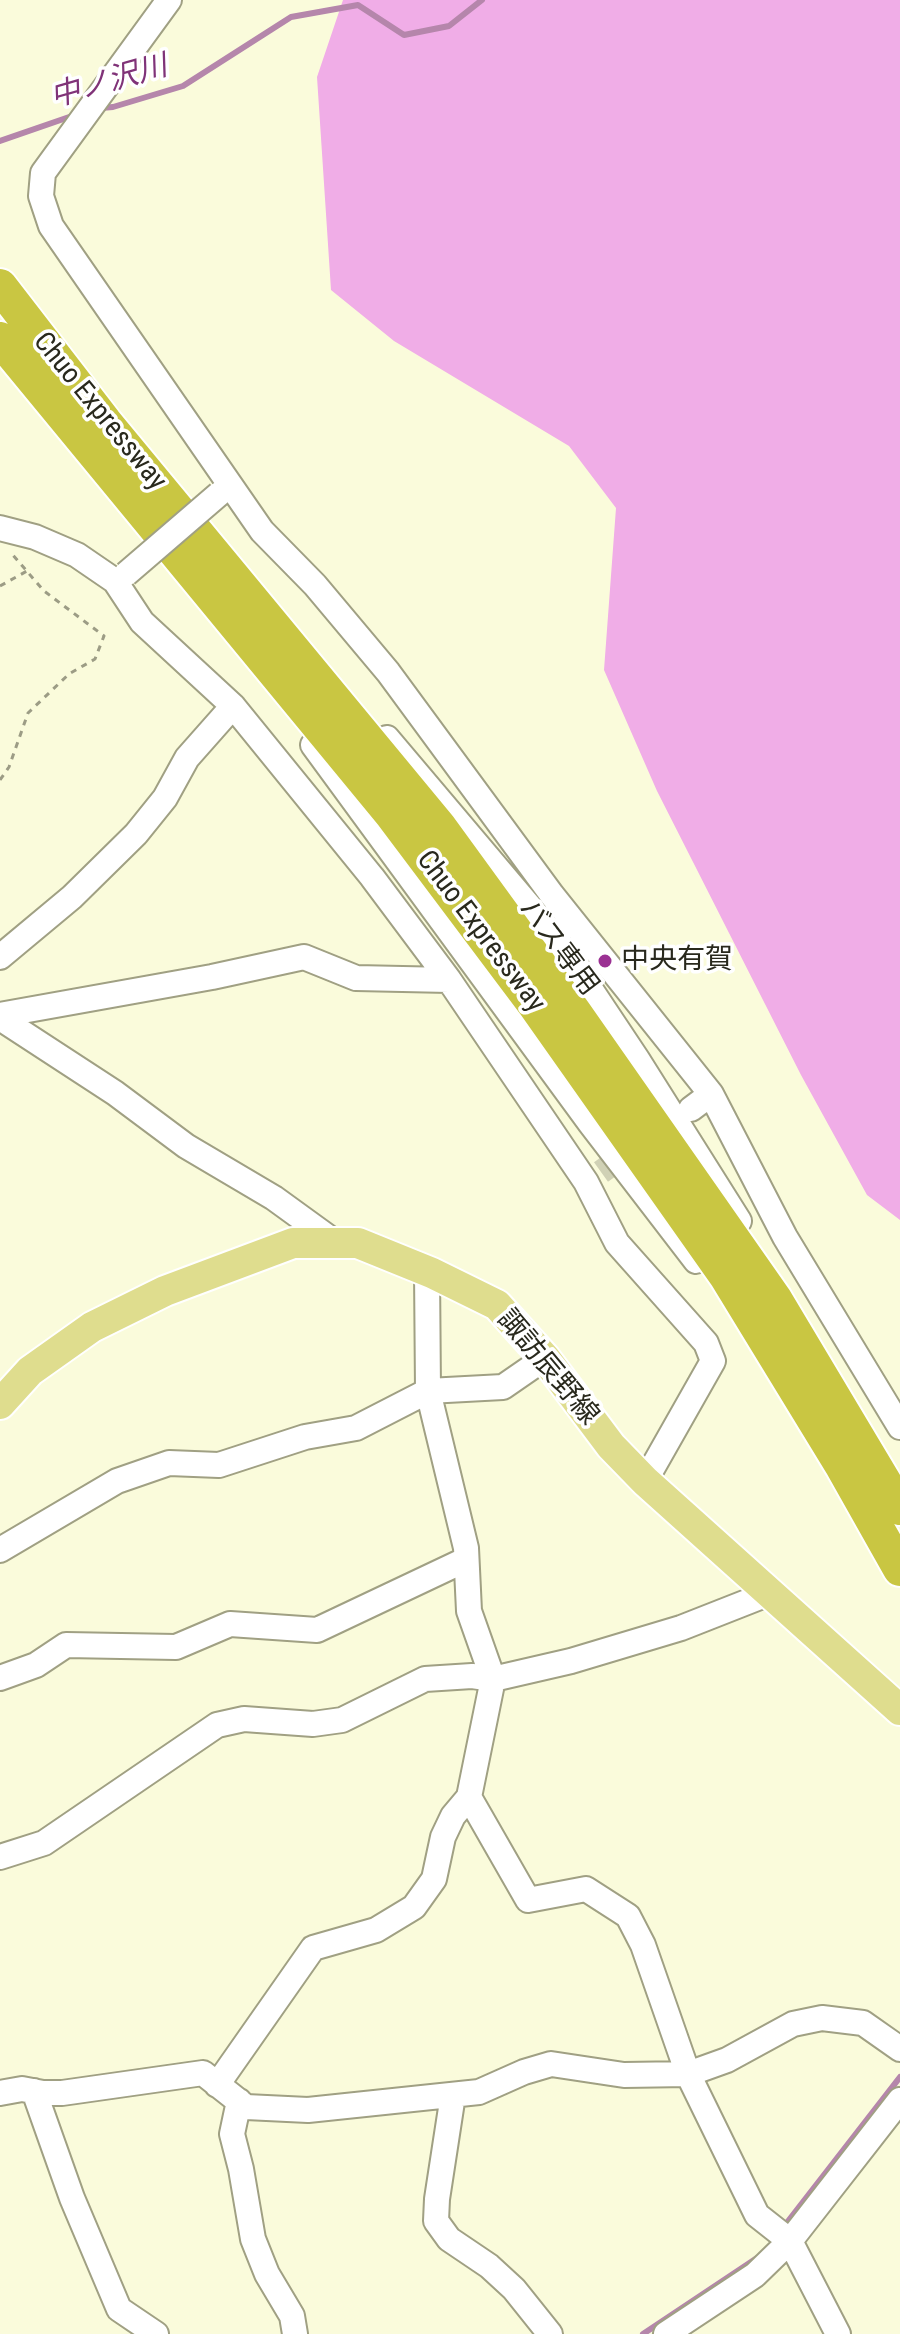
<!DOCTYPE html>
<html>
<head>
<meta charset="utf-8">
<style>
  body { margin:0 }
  canvas { display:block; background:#fafbdb }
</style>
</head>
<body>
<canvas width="900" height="2334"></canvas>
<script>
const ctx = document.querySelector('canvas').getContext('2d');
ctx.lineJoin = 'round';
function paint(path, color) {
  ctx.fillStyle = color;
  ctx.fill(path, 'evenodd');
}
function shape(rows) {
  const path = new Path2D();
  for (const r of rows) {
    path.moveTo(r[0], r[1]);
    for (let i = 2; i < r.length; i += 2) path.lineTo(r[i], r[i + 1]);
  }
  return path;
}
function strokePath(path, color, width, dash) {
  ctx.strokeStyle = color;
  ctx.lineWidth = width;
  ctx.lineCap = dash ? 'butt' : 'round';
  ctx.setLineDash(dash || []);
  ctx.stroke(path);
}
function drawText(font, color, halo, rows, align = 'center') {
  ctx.font = font + ' "Roboto Condensed","Noto Sans JP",sans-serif';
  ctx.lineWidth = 7;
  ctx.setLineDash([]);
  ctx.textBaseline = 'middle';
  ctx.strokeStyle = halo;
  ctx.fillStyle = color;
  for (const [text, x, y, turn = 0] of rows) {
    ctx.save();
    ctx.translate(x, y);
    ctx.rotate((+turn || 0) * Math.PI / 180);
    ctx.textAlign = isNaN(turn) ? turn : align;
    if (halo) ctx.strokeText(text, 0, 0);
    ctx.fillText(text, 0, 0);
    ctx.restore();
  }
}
paint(shape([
  [343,0,900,0,900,1220,867,1195,801,1075,657,791,604,670,616,508,569,446,394,341,331,290,317,77]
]), '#f0ade7');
strokePath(shape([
  [101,108,113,107,183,86,291,17,358,5,404,35,449,26,482,0],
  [0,141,75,115],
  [782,2229,900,2077],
  [643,2334,757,2258]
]), '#b586ab', 6);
strokePath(shape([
  [601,1172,633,1149]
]), '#d0d1b5', 24, [24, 12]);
const minor = shape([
  [169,0,43,173,41,196,51,226,262,531,315,585,388,672,552,895,711,1094,691,1109],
  [0,528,35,537,77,555,115,581,142,622,233,706,372,877,449,980,586,1182,617,1243,706,1343,713,1361,645,1481],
  [387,738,557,939,637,1059,739,1221],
  [313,745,590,1123,696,1261],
  [0,957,72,897,136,834,165,798,187,758,233,706],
  [0,1015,212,977,304,957,356,978,449,980],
  [0,1018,115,1093,186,1146,274,1198,336,1243],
  [711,1094,785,1237,900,1427],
  [0,1550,117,1481,169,1463,219,1465,305,1437,356,1428,428,1391,503,1387,545,1358],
  [0,1678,36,1665,66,1645,176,1647,230,1624,317,1630,465,1560],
  [469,1797,528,1900,586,1889,628,1916,643,1945,688,2074,757,2215,790,2241,838,2334],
  [0,1857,44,1843,217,1725,244,1719,313,1724,342,1720,425,1679,472,1676,493,1679,571,1661,681,1628,770,1593],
  [217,2085,313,1948,376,1930,414,1907,434,1879,443,1837,453,1816,469,1797,493,1679,469,1611,466,1548,428,1391,427,1271],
  [34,2091,72,2198,119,2309,156,2334],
  [0,2093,22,2089,43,2093,62,2093,203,2073,246,2107,308,2110,479,2092,524,2072,551,2064,624,2075,688,2074,727,2060,793,2024,822,2018,863,2023,900,2049],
  [453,2095,437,2199,436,2221,449,2239,489,2266,514,2289,550,2334],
  [239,2101,232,2134,241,2169,253,2239,267,2274,292,2316,295,2334],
  [666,2334,755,2275,790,2241,900,2100]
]);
const major = shape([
  [0,1404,30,1371,92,1327,165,1291,293,1243,358,1243,432,1273,497,1305,545,1358,611,1446,645,1481,900,1710]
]);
const highway = shape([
  [0,286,105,422,439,826,575,1013,775,1299,900,1508],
  [0,339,392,815,534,1004,726,1276,842,1466,900,1569]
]);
strokePath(minor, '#a0a083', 28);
strokePath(major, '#fff', 34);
strokePath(highway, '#fff', 38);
strokePath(shape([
  [0,586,27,571],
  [0,780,9,767,28,713,69,674,95,659,104,636,44,591,12,554]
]), '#9c9c85', 3, [6, 6]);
strokePath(minor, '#fff', 24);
strokePath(major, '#dfdd8e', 30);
strokePath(highway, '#c9c642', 34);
const minorBridge = shape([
  [126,574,219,494]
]);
strokePath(minorBridge, '#a0a083', 28, []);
strokePath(minorBridge, '#fff', 24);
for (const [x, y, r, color] of [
  [605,961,8,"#9b3193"]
]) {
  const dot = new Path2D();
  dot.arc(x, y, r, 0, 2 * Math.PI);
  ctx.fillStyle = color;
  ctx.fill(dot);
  strokePath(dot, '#fff', 3);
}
drawText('28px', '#29291d', '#fff', [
  ["Chuo Expressway",99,412,51],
  ["Chuo Expressway",480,932,53],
  ["バス専用",558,948,53],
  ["諏訪辰野線",547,1368,50]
]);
drawText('28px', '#29291d', '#fff', [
  ["中央有賀",621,961]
], 'left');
drawText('italic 30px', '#803378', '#fff', [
  ["中ノ沢川",109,83,-16]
]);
</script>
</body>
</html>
